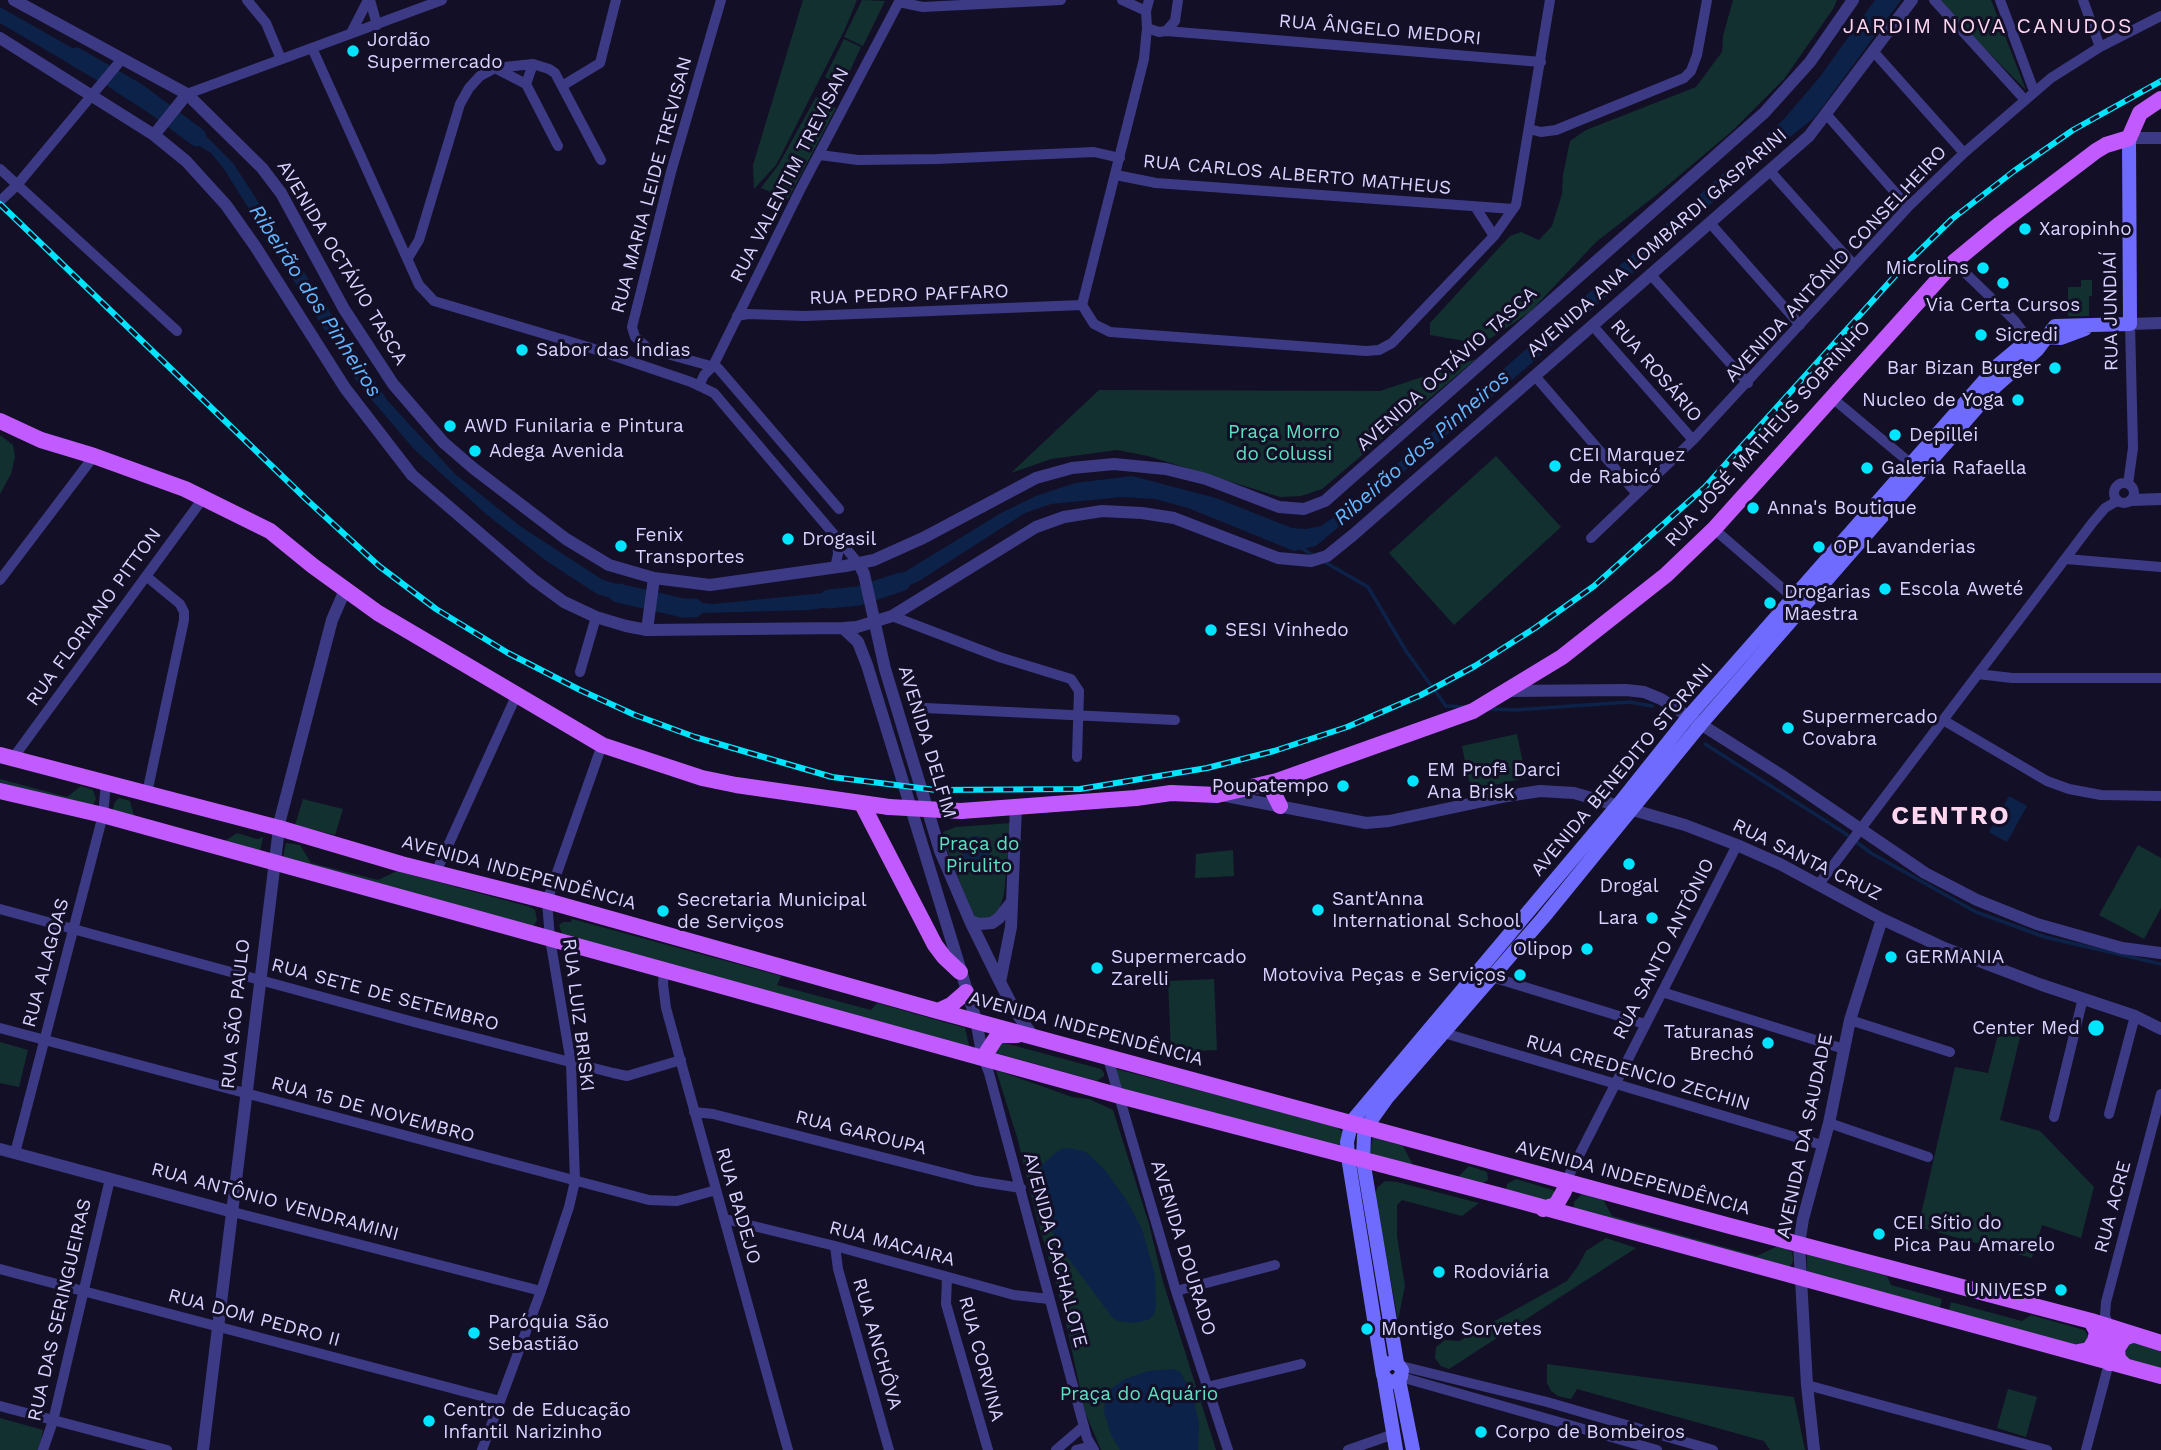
<!DOCTYPE html>
<html>
<head>
<meta charset="utf-8">
<style>
  body { margin:0 }
  canvas { display:block; background:#130f26 }
</style>
</head>
<body>
<canvas width="2161" height="1450"></canvas>
<script>
const ctx = document.querySelector('canvas').getContext('2d');
ctx.lineJoin = 'round';
function paint(path, color) {
  ctx.fillStyle = color;
  ctx.fill(path, 'evenodd');
}
function shape(rows) {
  const path = new Path2D();
  for (const r of rows) {
    if (r.length === 3) {
      path.moveTo(r[0] + r[2], r[1]);
      path.arc(r[0], r[1], r[2], 0, 2 * Math.PI);
      continue;
    }
    path.moveTo(r[0], r[1]);
    for (let i = 2; i < r.length; i += 2) path.lineTo(r[i], r[i + 1]);
  }
  return path;
}
function strokePath(path, color, width, dash) {
  ctx.strokeStyle = color;
  ctx.lineWidth = width;
  ctx.lineCap = dash ? 'butt' : 'round';
  ctx.setLineDash(dash || []);
  ctx.stroke(path);
}
function drawText(font, color, halo, rows, align = 'center') {
  ctx.font = font + ' "Work Sans",sans-serif';
  ctx.lineWidth = 6;
  ctx.setLineDash([]);
  ctx.textBaseline = 'middle';
  ctx.strokeStyle = halo;
  ctx.fillStyle = color;
  for (const [text, x, y, turn = 0] of rows) {
    ctx.save();
    ctx.translate(x, y);
    ctx.rotate((+turn || 0) * Math.PI / 180);
    ctx.textAlign = isNaN(turn) ? turn : align;
    if (halo) ctx.strokeText(text, 0, 0);
    ctx.fillText(text, 0, 0);
    ctx.restore();
  }
}
paint(shape([
  [803,0,857,0,845,29,776,165,754,189,753,165],
  [862,0,885,1,863,46,844,37],
  [1733,0,1837,0,1833,9,1784,79,1732,131,1655,196,1596,242,1530,312,1491,338,1471,342,1430,335,1430,323,1510,236,1521,232,1539,240,1552,226,1562,194,1563,175,1570,141,1586,130,1696,87,1722,52,1723,36],
  [1938,0,1991,0,2026,90,2001,65],
  [844,39,861,47,843,86,825,77],
  [816,97,836,108,788,199,761,188,779,164],
  [2081,280,2092,280,2092,296,2089,296,2089,316,2068,316,2068,287,2081,287],
  [1476,359,1322,489,1301,496,1280,497,1148,456,1117,450,1051,459,1011,473,1099,390,1380,391],
  [0,435,13,445,15,457,11,474,0,494],
  [1496,456,1561,527,1454,625,1389,553],
  [1517,734,1526,778,1471,790,1462,746],
  [0,779,67,797,81,786,93,790,96,799,93,805,0,786],
  [119,798,130,801,134,816,225,841,237,833,257,839,263,837,259,856,112,812,115,802],
  [303,799,343,809,335,835,295,825],
  [1011,823,1004,894,999,910,995,917,978,921,973,914,947,850,943,832,956,827],
  [286,843,300,845,311,863,378,880,397,871,530,907,535,910,537,920,533,927,282,863],
  [2138,845,2161,858,2161,908,2144,939,2099,915],
  [1233,850,1234,876,1195,878,1196,854],
  [572,919,781,976,777,985,871,1010,877,1003,965,1028,970,1050,562,934,559,925,563,922,571,922],
  [1214,979,1217,1050,1171,1052,1168,981],
  [1999,1031,2020,1037,2000,1120,2040,1131,2094,1187,2081,1238,2042,1225,2032,1258,1918,1227,1955,1067,1988,1073],
  [0,1042,28,1050,19,1087,0,1083],
  [1001,1042,1101,1069,1104,1073,1104,1076,1097,1081,996,1053,994,1051],
  [1116,1069,1334,1125,1342,1132,1339,1149,1122,1093],
  [996,1070,1072,1097,1089,1099,1113,1110,1149,1224,1163,1282,1216,1450,1101,1450,1085,1412,1063,1309,1035,1211,1017,1137],
  [1373,1137,1403,1146,1413,1165,1457,1178,1469,1166,1487,1172,1488,1180,1476,1187,1380,1160,1370,1152],
  [1516,1179,1553,1190,1555,1193,1551,1204,1506,1191,1507,1184],
  [1385,1181,1397,1182,1479,1203,1462,1216,1402,1200,1397,1205,1397,1236,1405,1286,1398,1320,1375,1195,1377,1188],
  [1583,1193,1603,1199,1612,1216,1757,1256,1778,1246,1785,1248,1792,1252,1793,1261,1790,1267,1574,1209,1574,1202],
  [1606,1238,1636,1248,1449,1369,1441,1366,1435,1358,1436,1347,1445,1340,1459,1341,1567,1281,1578,1266,1586,1251],
  [1807,1254,1887,1276,1891,1285,1942,1299,1939,1312,1807,1274],
  [1951,1302,2022,1321,2031,1315,2084,1330,2090,1338,2083,1349,1948,1314],
  [2131,1342,2161,1351,2161,1372,2127,1362,2123,1347],
  [1547,1364,1794,1397,1805,1450,1770,1450,1764,1441,1577,1389,1571,1399,1558,1396,1551,1391,1547,1383],
  [2008,1389,2037,1397,2026,1437,1997,1428],
  [0,1418,43,1430,39,1450,0,1450]
]), '#12302f');
paint(shape([
  [1875,0,1901,0,1815,117,1748,171,1526,368,1316,546,1294,551,1188,508,1155,499,1122,497,1051,504,1025,513,919,581,881,598,875,580,898,576,1001,513,1036,496,1075,483,1132,476,1216,498,1292,528,1306,529,1321,526,1350,506,1783,120,1819,78],
  [0,7,104,66,92,77,0,23],
  [124,78,168,107,160,120,113,90],
  [179,116,209,139,233,163,387,400,455,474,520,526,603,580,643,592,639,607,597,594,545,560,486,514,414,449,359,385,224,169,211,153,172,129],
  [853,590,855,604,808,610,667,614,669,600,713,604],
  [2009,796,2027,806,2007,842,1989,832],
  [976,850,14],
  [1070,1148,1086,1152,1105,1170,1127,1201,1142,1229,1155,1275,1156,1307,1154,1315,1148,1320,1133,1323,1118,1321,1112,1317,1057,1243,1042,1202,1040,1173,1042,1165,1055,1153,1062,1149],
  [1173,1369,1180,1372,1188,1385,1194,1401,1199,1423,1198,1450,1120,1450,1111,1435,1104,1412,1105,1403,1112,1388,1125,1379,1148,1371]
]), '#0c2248');
strokePath(shape([
  [1300,547,1314,556],
  [1323,561,1368,587,1406,651,1446,706,1465,707],
  [1490,709,1515,710,1630,702,1652,706],
  [1705,744,1843,832,1871,853,1976,912,2045,937,2161,964]
]), '#0c2248', 3.5);
strokePath(shape([
  [76,57,138,93,197,137],
  [618,593,683,608,694,608],
  [829,599,858,596,901,582]
]), '#0c2248', 19);
strokePath(shape([
  [247,0,266,23,281,59],
  [370,0,377,25],
  [721,0,671,172,632,327,635,337,649,349,718,368,839,509],
  [1122,0,1146,11],
  [1149,0,1146,11,1147,28,1159,32,1166,31,1175,21,1178,0],
  [1934,0,2025,100],
  [2000,0,2034,91],
  [2083,0,2100,47],
  [899,2,923,7,1061,0],
  [1166,31,1541,62],
  [351,33,368,0],
  [312,48,419,285,434,301,588,347,691,382,714,393,859,564],
  [1873,51,1964,153],
  [533,64,526,84,558,146],
  [495,68,526,84],
  [562,86,600,63,616,0],
  [187,94,442,0],
  [1827,115,1908,207],
  [1529,129,1541,132,1556,130,1684,78,1691,71,1697,55,1707,0],
  [820,155,858,160,937,159,1094,152,1120,158],
  [0,169,177,331],
  [1770,171,1854,265],
  [1116,175,1156,183,1513,209],
  [0,201,17,185,122,59],
  [1476,208,1494,236],
  [1710,223,1800,325],
  [408,258,419,240,460,104,469,88,480,76,495,68,533,64,549,69,555,73,601,160],
  [1954,262,2014,320,2026,336,2027,341],
  [1651,275,1748,383],
  [1082,305,1094,324,1110,332,1366,351,1379,350,1392,343,1494,236,1516,205,1550,0],
  [1082,305,1144,59,1147,28],
  [737,316,748,314,805,316,1082,305],
  [1593,326,1693,440],
  [1535,376,1637,494],
  [699,386,704,375,713,366,800,190,900,0],
  [1831,397,1915,467],
  [2124,493,10],
  [2128,484,2133,448,2130,324],
  [1714,529,1797,601],
  [1591,538,1693,440,1908,207,1964,153,2051,78,2100,47,2161,16],
  [2066,559,2161,567],
  [835,568,838,554,837,537],
  [146,576,180,604,184,612,184,620,147,793],
  [0,580,94,456],
  [892,616,999,657,1071,679,1079,691,1077,757],
  [580,672,596,617],
  [1978,674,2012,678,2161,678],
  [925,708,1175,720],
  [1943,720,2047,781,2069,789,2101,795,2161,796],
  [13,758,204,497],
  [436,872,517,694],
  [1819,884,2093,522,2105,508,2117,501],
  [0,909,414,1022,613,1073,627,1076,681,1060],
  [664,971,663,984,666,1008,788,1450],
  [1492,977,1645,1024],
  [1662,992,1844,1049],
  [1850,1020,1950,1052],
  [0,1028,649,1200,677,1201,716,1190],
  [1444,1033,1822,1145],
  [1107,1055,1176,1291,1228,1450],
  [983,1058,989,1073,1087,1438,1094,1450],
  [694,1112,713,1114,976,1181,1021,1188],
  [2109,1114,2135,1016],
  [2054,1117,2083,998],
  [1829,1123,1928,1157],
  [15,1153,103,815,106,783],
  [1566,1181,1737,845],
  [233,1212,541,1291],
  [725,1219,835,1246,1014,1295,1049,1299],
  [835,1246,838,1269,889,1450],
  [0,1269,500,1401],
  [947,1277,946,1304,988,1450],
  [1176,1291,1275,1265],
  [2110,1328,2105,1316,2106,1302,2161,1094],
  [1401,1366,1547,1402,1713,1450],
  [1401,1377,1657,1450],
  [1807,1385,2047,1450],
  [1207,1387,1301,1364],
  [0,1406,167,1450],
  [43,1450,53,1421,110,1179],
  [482,1450,541,1291,569,1207,575,1181,571,1063,550,939,547,901,602,745],
  [1056,1450,1084,1426],
  [1076,1450,1091,1446],
  [1348,1450,1394,1434],
  [2086,1450,2109,1363]
]), '#3d3a85', 10);
strokePath(shape([
  [14,0,187,94,262,168,281,193,344,309,393,384,443,442,473,468,566,539,609,565,654,578,710,585,845,566,874,560,923,538,1036,478,1072,468,1114,464,1166,469,1206,479,1279,507,1304,509,1325,501,1764,113,1810,62,1853,0],
  [0,38,154,135,186,161,226,205,255,246,345,388,412,475,534,580,564,602,596,617,626,626,647,630,843,628,857,627,892,616,1036,527,1064,517,1102,511,1142,513,1174,518,1278,558,1311,561,1327,556,1353,535,1809,136,1912,0],
  [154,135,187,94],
  [2129,138,2161,138],
  [2130,324,2161,323],
  [2132,500,2161,499],
  [859,564,864,574,885,669,940,851,970,921,1000,982,1015,1011,1033,1036],
  [843,628,858,642,867,665,976,1020,983,1058],
  [647,630,654,578],
  [1507,691,1626,690,1644,692,1661,699,1781,775,1925,873,1977,900,2037,924,2122,948,2161,953],
  [1221,795,1366,823,1389,821,1507,796,1540,791,1574,793,1685,825,1737,845,1780,864,1882,919,1942,947,2042,985,2135,1016,2161,1029],
  [970,921,979,924,992,923,999,918,1010,904],
  [1000,982,1011,927,1016,806],
  [0,1149,233,1212],
  [203,1450,280,820,332,620,345,590],
  [1814,1450,1807,1385,1799,1244,1803,1219,1829,1123,1850,1020,1882,919]
]), '#3d3a85', 12);
strokePath(shape([
  [1397,1363,1363,1160,1364,1136,1367,1126,1387,1098,1543,918,1701,724,1996,386,2037,350,2055,326,2130,324,2129,138],
  [1383,1368,1389,1363,1397,1363,1402,1370,1401,1377,1394,1382,1389,1382,1383,1375,1348,1157,1347,1142,1352,1121,1618,805,1689,716,1997,366,2027,341,2047,337,2061,338,2085,329],
  [1384,1378,1396,1450],
  [1399,1380,1413,1450]
]), '#6f6bff', 14);
strokePath(shape([
  [0,421,41,440,94,456,185,489,270,531,313,566,378,613,602,745,702,778,736,785,889,807],
  [0,755,279,828,401,864,547,901,938,1011,1730,1226,2091,1321,2161,1343],
  [1277,781,1274,794,1280,806],
  [0,791,103,815,1120,1096,1498,1195,2161,1376],
  [862,804,935,945,944,957,960,972],
  [961,811,1136,798,1171,793,1217,795,1277,781,1473,711,1562,657,1666,575,1714,529,1954,262,2000,224,2096,151,2106,145,2129,138,2140,113,2161,99],
  [938,1011,951,1005,966,992],
  [983,1058,996,1038,1000,1035,1017,1035],
  [1543,1209,1556,1205,1564,1191,1566,1181],
  [2078,1352,2089,1350,2095,1341,2097,1332,2091,1321],
  [2109,1363,2104,1353,2110,1328],
  [2125,1366,2118,1359,2117,1349,2124,1338,2132,1335]
]), '#c25bff', 16);
const rail = shape([
  [0,204,306,499,379,566,436,609,508,653,580,690,635,715,695,737,832,777,936,790,1080,789,1207,768,1274,751,1347,727,1421,695,1475,666,1535,628,1594,586,1705,487,1903,267,1952,219,2014,171,2073,130,2161,81]
]);
strokePath(rail, '#00e5ff', 6);
strokePath(rail, '#130f26', 3.5, [10]);
strokePath(shape([
  [889,807,961,811]
]), '#c25bff', 16);
for (const [x, y, r, color] of [
  [353,51,7,"#00e5ff"],
  [2025,229,7,"#00e5ff"],
  [1983,268,7,"#00e5ff"],
  [2003,283,7,"#00e5ff"],
  [1981,335,7,"#00e5ff"],
  [522,350,7,"#00e5ff"],
  [2055,368,7,"#00e5ff"],
  [2018,400,7,"#00e5ff"],
  [450,426,7,"#00e5ff"],
  [1895,435,7,"#00e5ff"],
  [475,451,7,"#00e5ff"],
  [1555,466,7,"#00e5ff"],
  [1867,468,7,"#00e5ff"],
  [1753,508,7,"#00e5ff"],
  [788,539,7,"#00e5ff"],
  [621,546,7,"#00e5ff"],
  [1819,547,7,"#00e5ff"],
  [1885,589,7,"#00e5ff"],
  [1770,603,7,"#00e5ff"],
  [1211,630,7,"#00e5ff"],
  [1788,728,7,"#00e5ff"],
  [1413,781,7,"#00e5ff"],
  [1343,786,7,"#00e5ff"],
  [1629,864,7,"#00e5ff"],
  [1318,910,7,"#00e5ff"],
  [663,911,7,"#00e5ff"],
  [1652,918,7,"#00e5ff"],
  [1587,949,7,"#00e5ff"],
  [1891,957,7,"#00e5ff"],
  [1097,968,7,"#00e5ff"],
  [1520,975,7,"#00e5ff"],
  [2096,1028,9,"#00e5ff"],
  [1768,1043,7,"#00e5ff"],
  [1879,1234,7,"#00e5ff"],
  [1439,1272,7,"#00e5ff"],
  [2061,1290,7,"#00e5ff"],
  [1367,1329,7,"#00e5ff"],
  [474,1333,7,"#00e5ff"],
  [429,1421,7,"#00e5ff"],
  [1481,1432,7,"#00e5ff"]
]) {
  const dot = new Path2D();
  dot.arc(x, y, r, 0, 2 * Math.PI);
  ctx.fillStyle = color;
  ctx.fill(dot);
  strokePath(dot, '#130f26', 2.5);
}
drawText('19px', '#d9d4ff', '#130f26', [
  ["RUA ÂNGELO MEDORI",1380,30,5],
  ["RUA VALENTIM TREVISAN",790,175,-63],
  ["RUA CARLOS ALBERTO MATHEUS",1297,175,5],
  ["RUA MARIA LEIDE TREVISAN",652,185,-75],
  ["AVENIDA ANA LOMBARDI GASPARINI",1657,243,-41],
  ["AVENIDA OCTÁVIO TASCA",342,263,59],
  ["AVENIDA ANTÔNIO CONSELHEIRO",1836,264,-47],
  ["RUA PEDRO PAFFARO",909,295,-2],
  ["RUA JUNDIAÍ",2111,311,-91],
  ["AVENIDA OCTÁVIO TASCA",1447,369,-42],
  ["RUA ROSÁRIO",1656,371,49],
  ["RUA JOSÉ MATHEUS SOBRINHO",1768,434,-48],
  ["RUA FLORIANO PITTON",94,617,-54],
  ["AVENIDA DELFIM",927,742,73],
  ["AVENIDA BENEDITO STORANI",1622,770,-50],
  ["RUA SANTA CRUZ",1807,860,26],
  ["AVENIDA INDEPENDÊNCIA",519,873,15],
  ["RUA SANTO ANTÔNIO",1664,949,-63],
  ["RUA ALAGOAS",46,963,-75],
  ["RUA SETE DE SETEMBRO",385,995,15],
  ["RUA SÃO PAULO",236,1014,-84],
  ["RUA LUIZ BRISKI",578,1015,83],
  ["AVENIDA INDEPENDÊNCIA",1086,1029,15],
  ["RUA CREDENCIO ZECHIN",1638,1073,16],
  ["RUA 15 DE NOVEMBRO",373,1110,15],
  ["RUA GAROUPA",861,1133,14],
  ["AVENIDA DA SAUDADE",1805,1136,-78],
  ["AVENIDA INDEPENDÊNCIA",1633,1178,15],
  ["RUA ANTÔNIO VENDRAMINI",275,1202,15],
  ["RUA BADEJO",738,1206,74],
  ["RUA ACRE",2113,1207,-75],
  ["RUA MACAIRA",892,1244,15],
  ["AVENIDA DOURADO",1183,1248,73],
  ["AVENIDA CACHALOTE",1055,1250,75],
  ["RUA DAS SERINGUEIRAS",60,1310,-77],
  ["RUA DOM PEDRO II",254,1318,15],
  ["RUA ANCHÔVA",877,1344,74],
  ["RUA CORVINA",981,1359,75]
]);
drawText('19px', '#d9d4ff', '#130f26', [
  ["Jordão",367,40],
  ["Supermercado",367,62],
  ["Xaropinho",2039,229],
  ["Microlins",1969,268,"right"],
  ["Via Certa Cursos",2003,305,"center"],
  ["Sicredi",1995,335],
  ["Sabor das Índias",536,350],
  ["Bar Bizan Burger",2041,368,"right"],
  ["Nucleo de Yoga",2004,400,"right"],
  ["AWD Funilaria e Pintura",464,426],
  ["Depillei",1909,435],
  ["Adega Avenida",489,451],
  ["CEI Marquez",1569,455],
  ["de Rabicó",1569,477],
  ["Galeria Rafaella",1881,468],
  ["Anna's Boutique",1767,508],
  ["Fenix",635,535],
  ["Transportes",635,557],
  ["Drogasil",802,539],
  ["OP Lavanderias",1833,547],
  ["Escola Aweté",1899,589],
  ["Drogarias",1784,592],
  ["Maestra",1784,614],
  ["SESI Vinhedo",1225,630],
  ["Supermercado",1802,717],
  ["Covabra",1802,739],
  ["EM Profª Darci",1427,770],
  ["Ana Brisk",1427,792],
  ["Poupatempo",1329,786,"right"],
  ["Drogal",1629,886,"center"],
  ["Sant'Anna",1332,899],
  ["International School",1332,921],
  ["Secretaria Municipal",677,900],
  ["de Serviços",677,922],
  ["Lara",1638,918,"right"],
  ["Olipop",1573,949,"right"],
  ["Supermercado",1111,957],
  ["Zarelli",1111,979],
  ["GERMANIA",1905,957],
  ["Motoviva Peças e Serviços",1506,975,"right"],
  ["Center Med",2080,1028,"right"],
  ["Taturanas",1754,1032,"right"],
  ["Brechó",1754,1054,"right"],
  ["CEI Sítio do",1893,1223],
  ["Pica Pau Amarelo",1893,1245],
  ["Rodoviária",1453,1272],
  ["UNIVESP",2047,1290,"right"],
  ["Paróquia São",488,1322],
  ["Sebastião",488,1344],
  ["Montigo Sorvetes",1381,1329],
  ["Centro de Educação",443,1410],
  ["Infantil Narizinho",443,1432],
  ["Corpo de Bombeiros",1495,1432]
], 'left');
drawText('19px', '#5fe0c0', '#130f26', [
  ["Praça Morro",1284,432],
  ["do Colussi",1284,454],
  ["Praça do",979,844],
  ["Pirulito",979,866],
  ["Praça do Aquário",1139,1394]
]);
ctx.letterSpacing = '2px';
drawText('21px', '#ffd6f0', '#130f26', [
  ["JARDIM NOVA CANUDOS",1988,27]
]);
ctx.letterSpacing = '0px';
drawText('italic 21px', '#62b6ff', '#130f26', [
  ["Ribeirão dos Pinheiros",315,301,57],
  ["Ribeirão dos Pinheiros",1422,448,-41]
]);
ctx.letterSpacing = '2px';
drawText('bold 26px', '#ffd6f0', '#130f26', [
  ["CENTRO",1951,816]
]);
ctx.letterSpacing = '0px';
</script>
</body>
</html>
